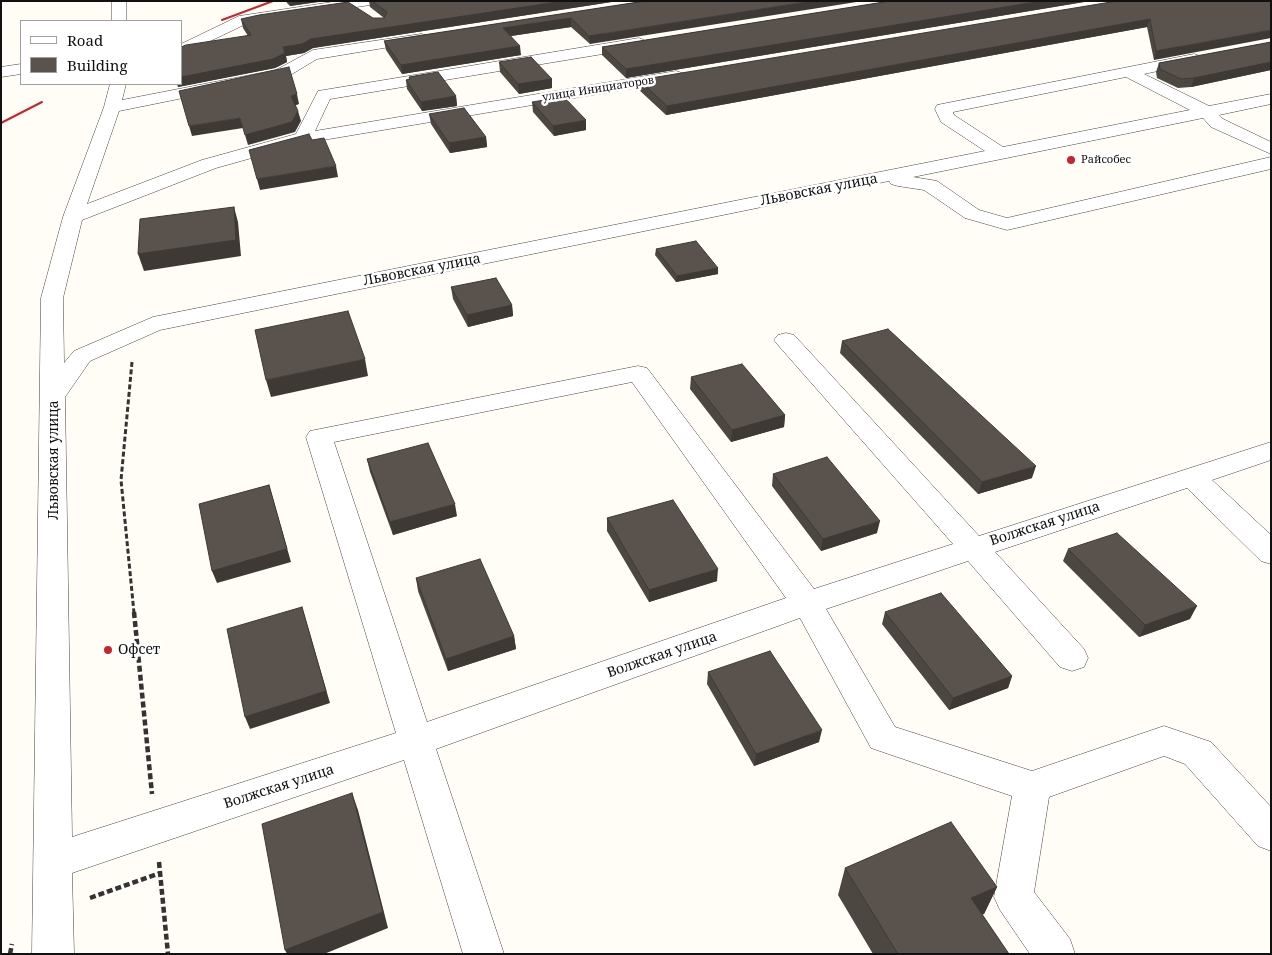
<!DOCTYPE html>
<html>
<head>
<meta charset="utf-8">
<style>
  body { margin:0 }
  #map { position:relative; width:1272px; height:955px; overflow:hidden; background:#fffdf5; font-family:"Noto Serif",serif }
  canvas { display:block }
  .frame { position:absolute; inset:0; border:2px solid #111; pointer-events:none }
  .legend { position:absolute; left:20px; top:20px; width:162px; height:65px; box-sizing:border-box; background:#fff; border:1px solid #a0a0a0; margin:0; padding:6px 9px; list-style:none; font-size:15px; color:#111 }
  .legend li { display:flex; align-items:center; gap:10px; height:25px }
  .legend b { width:25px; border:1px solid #a0a0a0 }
</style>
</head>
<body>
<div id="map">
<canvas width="1272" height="955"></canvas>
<div class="frame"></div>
<ul class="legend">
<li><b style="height:6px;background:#fff"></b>Road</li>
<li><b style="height:14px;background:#5a524d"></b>Building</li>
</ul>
</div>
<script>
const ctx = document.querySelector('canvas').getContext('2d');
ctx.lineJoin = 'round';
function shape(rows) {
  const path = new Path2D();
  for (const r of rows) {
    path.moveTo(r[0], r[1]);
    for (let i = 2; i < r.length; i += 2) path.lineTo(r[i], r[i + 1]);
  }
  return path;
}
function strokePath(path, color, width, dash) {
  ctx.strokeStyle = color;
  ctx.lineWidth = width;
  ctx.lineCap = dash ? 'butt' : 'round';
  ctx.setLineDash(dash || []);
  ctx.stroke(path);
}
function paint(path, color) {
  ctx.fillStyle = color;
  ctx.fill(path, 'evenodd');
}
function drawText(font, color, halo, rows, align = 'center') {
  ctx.font = font + ' "Noto Serif",serif';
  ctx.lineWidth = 5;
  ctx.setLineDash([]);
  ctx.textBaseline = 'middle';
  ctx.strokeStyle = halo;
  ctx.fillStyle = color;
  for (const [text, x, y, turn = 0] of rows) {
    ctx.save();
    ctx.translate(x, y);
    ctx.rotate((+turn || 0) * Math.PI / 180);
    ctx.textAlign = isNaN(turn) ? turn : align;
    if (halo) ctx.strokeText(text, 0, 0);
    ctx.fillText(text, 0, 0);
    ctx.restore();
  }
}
const minor = shape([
  [112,1,126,1,126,21,112,21,112,1],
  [339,1,377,1,370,5,248,23,181,55,181,44,239,16,339,1],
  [421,34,426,35,428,38,426,41,317,59,287,77,119,111,87,204,202,160,296,134,316,95,318,91,324,90,639,38,644,40,647,43,644,46,639,48,330,99,315,131,676,71,682,73,684,76,682,79,676,81,305,143,216,168,82,220,63,298,64,363,74,351,153,317,985,151,941,122,935,109,937,105,1194,54,1200,56,1202,59,1200,62,1144,74,1209,106,1271,94,1271,104,1219,115,1223,119,1271,142,1271,154,1211,127,1203,118,913,177,937,181,979,210,1007,218,1271,157,1271,169,1007,230,965,218,924,190,898,186,891,184,889,181,160,330,90,361,65,397,72,837,396,733,306,437,310,431,638,366,647,368,814,589,953,544,778,345,774,340,778,335,786,333,794,335,979,536,1271,442,1271,460,1212,480,1271,535,1271,564,1261,561,1187,488,995,552,1084,649,1088,658,1084,667,1072,671,1060,667,968,561,826,609,895,727,1032,771,1164,726,1211,742,1271,807,1271,851,1258,846,1185,764,1164,756,1049,797,1034,892,1070,939,1075,954,1030,954,1000,910,994,897,1012,796,871,748,800,618,436,749,504,954,463,954,404,760,72,873,74,954,32,954,41,298,63,217,104,107,110,84,126,84,122,100,276,70,313,50,421,34],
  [1126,77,1190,110,1003,147,954,115,953,112,1126,77],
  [632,382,786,598,427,722,334,442,632,382],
  [21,64,21,74,1,77,1,67,21,64]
]);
strokePath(minor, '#444', 1);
strokePath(shape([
  [132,362,121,480,134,613]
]), '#333', 3, [5, 2.5]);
strokePath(shape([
  [134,612,152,794],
  [159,862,168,954],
  [90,898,160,873],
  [10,954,12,944]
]), '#333', 4.5, [6, 3]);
paint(minor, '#fff');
strokePath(shape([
  [222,20,273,1],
  [1,123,42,102]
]), '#c4262e', 2);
paint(shape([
  [286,1,325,1,290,6,287,3],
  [369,1,618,1,313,48,304,53,286,56,287,62,275,68,178,87,248,36,243,28,241,19,384,18,370,7],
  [645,1,590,44,571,27,511,36,521,55,402,74,386,50,384,41],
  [890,1,1090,1,626,78,602,55,602,47],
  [1271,1,1154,60,1147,27,666,115,638,89,639,80],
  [1271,42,1271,70,1191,87,1178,88,1157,78,1156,72,1159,63],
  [499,62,552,79,552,88,519,94,500,72],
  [409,77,456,96,457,106,422,111,407,89,406,80,409,79],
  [532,102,586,130,554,136,533,112],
  [429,114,486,137,487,147,450,153,431,124],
  [656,249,718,268,718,274,676,282,655,255],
  [451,287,512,305,513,316,468,327,453,299],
  [842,341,1032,478,978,494,840,353],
  [691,377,785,415,784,427,731,442,690,389],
  [367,459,457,516,393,535,370,472],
  [773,474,877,533,821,551,772,486],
  [607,518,717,581,649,602,607,531],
  [1068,549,1190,619,1139,637,1063,561],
  [416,578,514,636,516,649,448,671,418,591],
  [885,612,1012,676,1008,688,949,710,882,624],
  [708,672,819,742,754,766,707,684],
  [845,868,997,887,984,914,982,914,1009,954,873,954,838,895]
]), '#4d4742');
paint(shape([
  [289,1,325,1,290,6],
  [564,1,618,1,313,48,304,53,286,56,287,62,275,68,178,87,177,84,181,84,181,77,311,39],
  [812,1,863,1,590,44,589,36],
  [1042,1,1090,1,626,78,626,69],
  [571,18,571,27,504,37,503,28],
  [1150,19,1147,27,666,115,667,106],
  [1271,30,1271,38,1154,60,1156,51],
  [520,46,521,55,402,74,401,65],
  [1271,62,1271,70,1191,87,1194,78],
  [552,79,552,88,519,94,518,84],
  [297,94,299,104,294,106,291,96],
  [456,96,457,106,422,111,421,102],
  [298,111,301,121,295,132,248,145,245,135],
  [240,118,243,128,192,136,189,126],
  [586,120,586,130,554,136,553,126],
  [486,137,487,147,450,153,449,143],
  [336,166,338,177,260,190,257,179],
  [234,207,238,222,241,256,144,271,138,254],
  [718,268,718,274,676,282,677,276],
  [512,305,513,316,468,327,467,315],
  [365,359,368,376,271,397,266,380],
  [785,415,784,427,731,442,732,430],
  [1036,466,1032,478,978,494,982,482],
  [269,485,291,562,217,583,212,571],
  [455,504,457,516,393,535,390,522],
  [880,521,877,533,821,551,823,539],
  [718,569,717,581,649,602,649,590],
  [1197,606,1190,619,1139,637,1145,625],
  [302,607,330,703,250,729,245,717],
  [514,636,516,649,448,671,446,659],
  [1012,676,1008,688,949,710,953,698],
  [822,730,819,742,754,766,756,754],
  [352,793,358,810,388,928,324,954,287,954,285,950],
  [997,887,984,914,959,925,971,898]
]), '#3f3936');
const building = shape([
  [372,1,564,1,311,39,302,44,283,47,285,53,273,59,181,77,181,47,186,45,251,35,241,19,259,15,348,2,373,18,384,18,387,12,372,1],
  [645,1,812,1,589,36,571,18,503,28,520,46,401,65,384,41,645,1],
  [890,1,1042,1,626,69,602,47,890,1],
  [1117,1,1271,1,1271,30,1156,51,1150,19,667,106,639,80,1117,1],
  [1271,42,1271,62,1194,78,1181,79,1160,69,1159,63,1271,42],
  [531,57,552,79,518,84,499,62,531,57],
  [289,67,297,94,291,96,298,111,292,122,245,135,240,118,189,126,179,91,289,67],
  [438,72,456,96,421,102,406,80,410,79,409,77,438,72],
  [564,97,586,120,553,126,532,102,564,97],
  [464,108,486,137,449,143,429,114,464,108],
  [309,134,312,140,324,138,336,166,257,179,249,150,309,134],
  [234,207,236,240,138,254,140,219,234,207],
  [696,241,718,268,677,276,656,249,696,241],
  [496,278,512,305,467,315,451,287,496,278],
  [348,311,365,359,266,380,255,330,348,311],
  [888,329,1036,466,982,482,842,341,888,329],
  [742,364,785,415,732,430,691,377,742,364],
  [428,443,455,504,390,522,367,459,428,443],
  [827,457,880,521,823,539,773,474,827,457],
  [269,485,287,549,212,571,199,504,269,485],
  [673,500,718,569,649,590,607,518,673,500],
  [1117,533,1197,606,1145,625,1068,549,1117,533],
  [480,559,514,636,446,659,416,578,480,559],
  [941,593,1012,676,953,698,885,612,941,593],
  [302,607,326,691,245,717,227,629,302,607],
  [770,651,822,730,756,754,708,672,770,651],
  [352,793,383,912,285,950,262,824,352,793],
  [951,822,997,887,971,898,1009,954,898,954,845,868,951,822]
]);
paint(building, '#5a524d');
strokePath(building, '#3f3936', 1);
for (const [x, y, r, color] of [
  [1071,160,5,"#c4262e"],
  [108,650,5,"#c4262e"]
]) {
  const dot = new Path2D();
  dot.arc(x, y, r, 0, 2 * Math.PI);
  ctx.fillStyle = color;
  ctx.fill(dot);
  strokePath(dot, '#fff', 2);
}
drawText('11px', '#111', '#fff', [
  ["улица Инициаторов",598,89,-9]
]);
drawText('11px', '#111', '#fff', [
  ["Райсобес",1081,160]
], 'left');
drawText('14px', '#111', '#fff', [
  ["Львовская улица",819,190,-11],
  ["Львовская улица",422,270,-11],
  ["Львовская улица",54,460,-90],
  ["Волжская улица",1045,524,-18],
  ["Волжская улица",662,655,-19],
  ["Волжская улица",279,787,-18]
]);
drawText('14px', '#111', '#fff', [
  ["Офсет",118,650]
], 'left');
</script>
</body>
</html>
